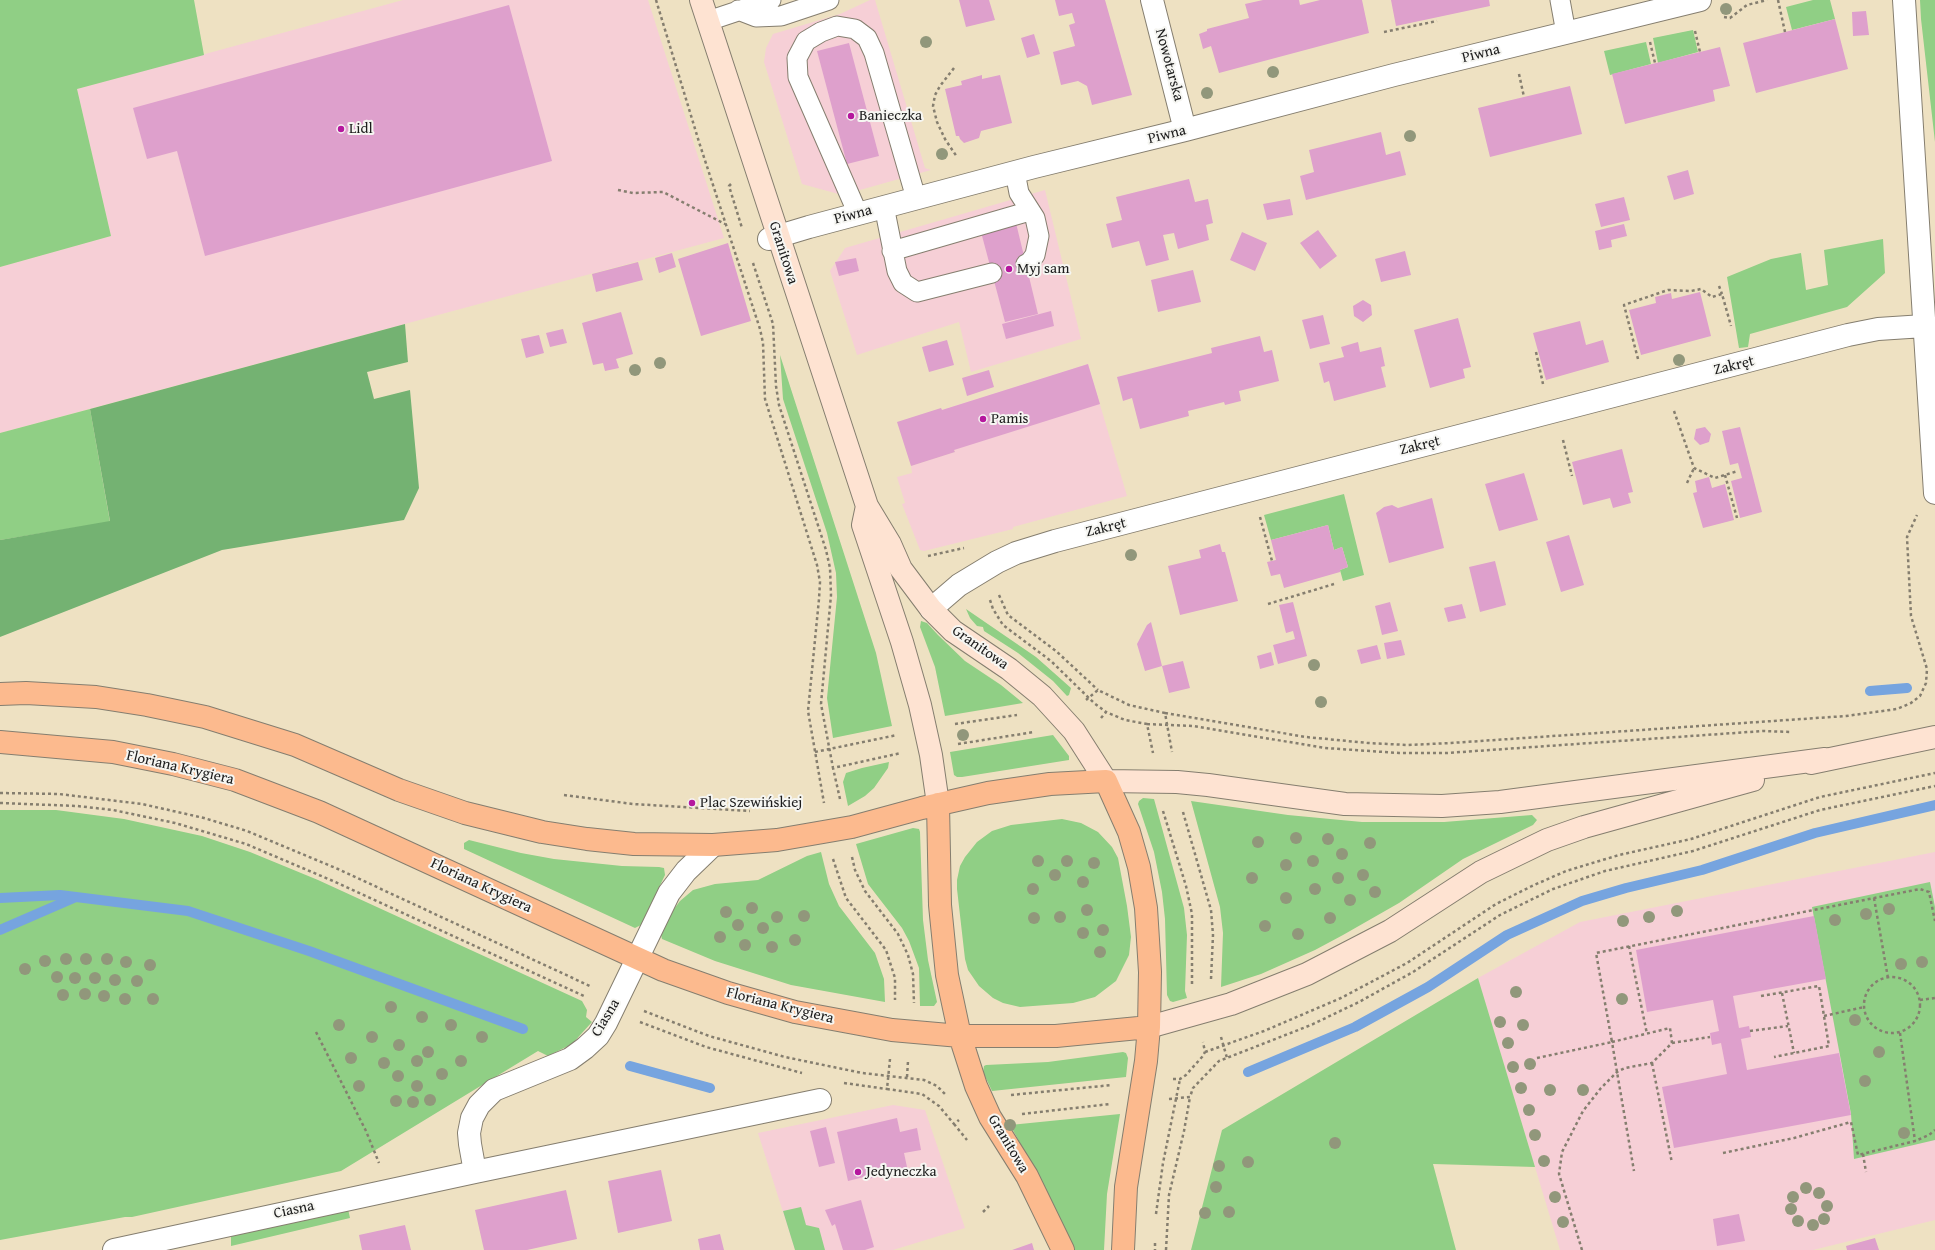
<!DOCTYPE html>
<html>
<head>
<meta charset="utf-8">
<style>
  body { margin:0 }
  canvas { display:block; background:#eee1c2 }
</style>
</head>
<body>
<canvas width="1935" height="1250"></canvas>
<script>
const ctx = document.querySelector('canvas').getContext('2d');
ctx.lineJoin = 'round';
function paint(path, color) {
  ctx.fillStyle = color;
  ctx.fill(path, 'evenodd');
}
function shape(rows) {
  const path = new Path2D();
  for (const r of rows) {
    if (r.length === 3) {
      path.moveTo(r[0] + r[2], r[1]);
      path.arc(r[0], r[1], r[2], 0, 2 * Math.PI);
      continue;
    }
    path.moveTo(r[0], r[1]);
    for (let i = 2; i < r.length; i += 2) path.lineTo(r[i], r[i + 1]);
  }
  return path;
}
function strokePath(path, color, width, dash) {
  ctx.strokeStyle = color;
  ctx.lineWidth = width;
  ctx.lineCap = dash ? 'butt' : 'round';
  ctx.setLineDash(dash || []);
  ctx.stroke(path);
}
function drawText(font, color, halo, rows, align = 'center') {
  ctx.font = font + ' "Gentium Book Plus",serif';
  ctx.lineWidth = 4;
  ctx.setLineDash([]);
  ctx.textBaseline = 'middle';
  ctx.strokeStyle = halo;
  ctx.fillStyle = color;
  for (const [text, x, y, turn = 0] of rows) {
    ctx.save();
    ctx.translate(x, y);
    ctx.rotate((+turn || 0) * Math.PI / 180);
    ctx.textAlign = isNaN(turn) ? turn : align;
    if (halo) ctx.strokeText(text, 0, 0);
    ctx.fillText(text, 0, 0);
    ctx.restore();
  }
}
paint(shape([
  [403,0,648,0,724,238,0,433,0,267,111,236,77,89],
  [870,0,875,0,925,168,931,170,842,195,802,184,764,62,766,48,773,34,840,14],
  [1045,190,1081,339,971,372,959,322,857,355,830,271,845,248],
  [1088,364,1127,496,1013,527,1013,529,924,551,920,550,902,504,905,503,897,477,912,473,911,466,955,452,942,410],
  [1935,852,1935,1220,1813,1250,1560,1250,1478,978,1580,922],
  [893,1105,925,1110,965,1228,893,1250,795,1250,758,1133]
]), '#f6cfd6');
paint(shape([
  [0,0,194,0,204,55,77,89,111,236,0,267],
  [1813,0,1830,0,1835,19,1792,30,1786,7],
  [1920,0,1935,0,1935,142,1921,19],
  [1693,30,1698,52,1658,63,1653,38],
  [1646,42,1651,64,1610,75,1604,51],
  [1883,239,1885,273,1847,307,1750,334,1748,347,1739,348,1727,277,1771,259,1801,253,1806,290,1828,285,1824,250],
  [780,355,876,653,892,726,833,738,827,698,837,597,836,573,827,533,783,399],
  [90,409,110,522,0,540,0,433],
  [1344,494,1364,575,1343,581,1340,570,1348,567,1342,547,1334,550,1328,525,1271,540,1264,515],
  [966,609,1036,657,1071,688,1069,695,1067,696,1053,681,1018,653,984,631,983,627,977,626,970,618],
  [921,621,927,623,938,635,965,661,1001,685,1023,703,945,716,935,667,920,627],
  [1053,735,1069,756,1069,760,962,777,957,777,954,775,950,752],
  [889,762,888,768,874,788,865,796,848,806,843,782,846,773,862,768],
  [1143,798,1154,799,1184,908,1187,935,1185,991,1187,998,1173,1002,1170,1001,1167,995,1165,919,1162,892,1154,852,1138,804,1139,801],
  [1191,801,1288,815,1362,822,1444,822,1532,815,1537,820,1533,825,1463,859,1399,903,1343,935,1315,950,1261,974,1221,987,1223,933,1220,907],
  [0,810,56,810,124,819,202,836,250,852,318,880,582,1001,587,1010,586,1017,592,1022,572,1044,548,1056,538,1051,341,1171,132,1217,125,1217,0,1240],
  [1062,819,1081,823,1098,832,1112,847,1118,858,1127,906,1131,937,1129,955,1116,981,1095,997,1073,1003,1033,1006,1020,1007,1003,1003,993,998,979,986,968,970,965,959,957,889,957,880,960,866,965,857,977,842,992,831,1011,825],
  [913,828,919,829,920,832,923,920,928,960,937,1002,934,1006,920,1006,919,968,909,941,902,928,868,884,856,844],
  [469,840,521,853,554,859,622,866,659,867,664,868,665,875,641,925,635,928,464,849,464,843],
  [821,852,829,884,839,906,875,953,884,979,885,1002,791,985,715,961,662,939,661,935,674,909,680,901,693,890,715,884,758,880,807,856],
  [1930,882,1935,907,1935,1140,1854,1159,1851,1114,1812,907],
  [1478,978,1535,1167,1433,1164,1456,1250,1191,1250,1222,1130],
  [1123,1052,1126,1053,1128,1058,1126,1077,992,1091,983,1072,984,1066,986,1065,1048,1062],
  [1120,1114,1107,1194,1104,1250,1074,1250,1042,1182,1010,1125],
  [801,1207,806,1225,819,1228,825,1250,795,1250,783,1211],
  [348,1209,350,1218,231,1246,231,1235]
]), '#90cf85');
paint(shape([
  [405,324,408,362,367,372,374,399,410,390,419,488,404,520,222,550,0,637,0,540,110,521,90,409]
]), '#74b272');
strokePath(shape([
  [1870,691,1907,688],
  [0,898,60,895,188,911,309,951,523,1029],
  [0,930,76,897],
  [630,1066,710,1088],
  [1248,1072,1355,1027,1428,987,1507,935,1582,901,1626,888,1702,870,1815,833,1935,805]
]), '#76a4df', 10);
paint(shape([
  [959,0,989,0,995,20,966,27],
  [1055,0,1105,0,1132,95,1092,105,1087,86,1078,81,1061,85,1053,52,1075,46,1069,25,1075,23,1072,13,1059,16],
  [1263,0,1299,0,1300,5,1320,0,1362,0,1369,33,1219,73,1211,46,1203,49,1199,34,1207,31,1207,29,1249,18,1245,4],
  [1391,0,1489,0,1490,6,1396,26],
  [509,5,552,161,205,256,177,151,147,159,133,108],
  [1866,11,1869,35,1853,36,1852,12],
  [1835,19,1848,69,1756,93,1743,43],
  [1034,34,1040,54,1027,58,1021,38],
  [849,43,879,156,847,164,817,51],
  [1720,47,1730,86,1713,90,1715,101,1625,124,1612,74],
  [982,75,982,79,1000,75,1012,123,981,131,979,138,964,143,960,139,959,136,956,136,945,89,962,85,961,81],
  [1570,86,1582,134,1490,157,1478,108],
  [1381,132,1386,155,1400,151,1406,175,1306,200,1300,176,1314,172,1309,150],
  [1688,170,1694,194,1674,200,1667,176],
  [1189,179,1195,202,1208,199,1213,223,1206,225,1209,240,1178,249,1174,233,1163,235,1169,260,1146,266,1139,241,1112,248,1106,224,1122,220,1116,197],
  [1624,197,1630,220,1601,227,1595,204],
  [1290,199,1293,215,1267,220,1263,204],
  [1016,223,1038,314,1005,322,981,232],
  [1624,224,1627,236,1611,240,1612,247,1599,250,1595,231],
  [1318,230,1337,256,1320,269,1300,243],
  [1242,232,1267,243,1255,271,1230,260],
  [728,243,751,321,701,336,678,259],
  [1405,251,1411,275,1381,282,1375,259],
  [672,253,676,267,659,273,655,258],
  [856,258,859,271,839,276,835,262],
  [638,262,643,280,596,292,592,274],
  [1193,270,1201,302,1158,312,1151,280],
  [1700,292,1711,336,1641,355,1629,310,1656,303,1655,297,1671,293,1672,299],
  [1363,300,1371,305,1372,315,1363,322,1354,316,1353,306],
  [1051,311,1054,326,1006,339,1002,324],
  [621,312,633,354,616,359,619,368,605,371,603,363,593,365,582,323],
  [1323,315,1330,344,1310,349,1302,320],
  [1458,318,1471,367,1463,369,1465,378,1430,388,1414,330],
  [1580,321,1586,345,1603,340,1609,362,1546,380,1533,333],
  [563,329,567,343,550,347,546,333],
  [539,335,544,353,526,358,521,339],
  [1260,336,1264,352,1272,350,1279,381,1239,391,1241,401,1225,405,1224,402,1188,411,1189,416,1140,429,1132,398,1123,401,1117,377,1212,353,1211,348],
  [947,340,954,365,929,372,922,347],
  [1358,342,1360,352,1381,347,1385,366,1381,367,1386,387,1334,401,1329,381,1324,383,1319,363,1344,357,1341,347],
  [1088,364,1100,404,954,450,955,452,911,466,897,422,941,408,942,410],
  [989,370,994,387,967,396,962,378],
  [1705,427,1711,434,1709,442,1700,445,1694,439,1696,429],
  [1740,427,1762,512,1740,518,1731,481,1742,478,1738,463,1730,465,1722,431],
  [1622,449,1633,492,1628,493,1631,503,1613,508,1610,498,1583,505,1572,462],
  [1524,473,1538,520,1499,531,1485,484],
  [1709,477,1712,488,1725,484,1734,520,1703,528,1693,493,1697,492,1695,481],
  [1432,498,1444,548,1389,563,1376,513,1384,507,1392,505,1398,508],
  [1328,525,1334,550,1342,547,1348,567,1340,570,1340,572,1284,588,1280,574,1271,576,1267,562,1276,560,1271,540],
  [1569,535,1584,585,1561,592,1546,542],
  [1220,544,1222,552,1225,552,1238,601,1180,615,1168,566,1201,558,1199,550],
  [1495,561,1506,605,1480,612,1469,567],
  [1293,602,1307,656,1278,664,1273,645,1295,639,1293,631,1286,633,1279,605],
  [1390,602,1398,631,1382,635,1375,606],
  [1462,604,1466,618,1448,622,1444,608],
  [1151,622,1162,666,1145,671,1137,644,1147,625],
  [1401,640,1405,655,1387,659,1384,643],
  [1377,645,1381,659,1361,664,1357,650],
  [1271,652,1274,665,1260,669,1257,656],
  [1183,661,1190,688,1169,693,1162,666],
  [1814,916,1826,979,1733,996,1739,1028,1749,1026,1750,1031,1751,1037,1741,1039,1747,1070,1839,1053,1851,1115,1674,1148,1662,1087,1727,1074,1721,1043,1712,1045,1710,1033,1719,1031,1713,1000,1647,1012,1636,950],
  [897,1118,900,1132,917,1128,921,1150,904,1153,907,1167,888,1171,889,1174,868,1179,868,1176,848,1181,837,1132],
  [826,1127,835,1163,819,1167,810,1131],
  [661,1170,672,1221,618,1233,608,1181],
  [566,1190,577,1239,527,1250,484,1250,475,1210],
  [861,1200,874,1247,865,1250,843,1250,835,1224,832,1226,825,1210],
  [1739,1214,1745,1241,1717,1246,1713,1219],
  [405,1225,411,1250,362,1250,359,1235],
  [720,1234,724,1250,700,1250,698,1239],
  [1875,1238,1879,1250,1847,1250,1846,1246],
  [1032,1243,1034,1250,1012,1250]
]), '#dea0cc');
const lane = shape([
  [1560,0,1566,33],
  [738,10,756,17,781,16,829,0],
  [708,21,771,0],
  [1015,172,1019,193,1035,218,1039,236,1035,255,1029,263,1026,264],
  [884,206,897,271,903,283,917,292,992,273],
  [858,214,798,77,797,58,806,41,821,32,837,26,855,29,867,38,874,53,916,198],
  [892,251,1030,211]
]);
const street = shape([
  [1152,0,1185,130],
  [1904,0,1935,493],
  [769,239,809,227,1034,167,1185,130,1394,75,1700,0],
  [931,609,959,585,997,562,1016,553,1055,541,1848,335,1878,329,1924,326],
  [475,1172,470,1144,469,1133,472,1118,479,1105,494,1090,570,1059,585,1048,598,1036,606,1023,669,893,686,871,713,845],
  [114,1250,475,1172,820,1100]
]);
const secondary = shape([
  [701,0,867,506,890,544,901,569,931,609,953,631,1009,669,1042,696,1074,731,1106,781,1177,782,1208,785,1345,804,1442,806,1500,802,1825,759],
  [867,506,863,525,902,642,920,705,931,755,938,804],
  [1811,763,1935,737],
  [1149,1027,1231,1004,1307,974,1390,931,1481,872,1547,840,1584,827,1753,780]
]);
const primary = shape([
  [0,694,26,693,96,697,147,705,205,717,295,745,399,790,465,813,542,832,587,839,634,844,713,845,777,840,852,827,922,808,988,793,1050,784,1106,781,1129,832,1139,867,1146,908,1150,972,1149,1027,1146,1061,1126,1187,1123,1250],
  [0,742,113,752,173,764,235,780,319,812,663,970,728,993,795,1012,892,1030,960,1036,1056,1036,1149,1027],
  [938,804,940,905,947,975,960,1036,976,1086,990,1117,1027,1176,1063,1250]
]);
strokePath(lane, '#857e6f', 21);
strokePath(street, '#857e6f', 24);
strokePath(secondary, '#857e6f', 24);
strokePath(primary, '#857e6f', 24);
strokePath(shape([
  [656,0,699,142,760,329,763,343,765,399,817,565,820,582,819,599,808,711,824,803],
  [1778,0,1785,32],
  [1724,17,1730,18,1747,5,1767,0],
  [1695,31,1700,52],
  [1384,32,1437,21],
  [1650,42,1655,63],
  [954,68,940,86,935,95,933,106,937,122,945,139,957,157],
  [1519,74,1524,97],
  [731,184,729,186,742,228],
  [618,190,633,193,663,192,725,224],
  [753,263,773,324,776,386,779,405,826,550,830,568,831,595,821,704,833,768],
  [1719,286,1722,294],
  [1536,352,1543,384],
  [1638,359,1624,305,1668,290,1691,291,1701,289,1712,297,1722,294,1731,326],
  [1674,411,1694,468,1715,478,1738,471],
  [1563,440,1572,476],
  [1725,475,1737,518],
  [1687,483,1694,468],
  [1260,517,1272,561],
  [928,556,964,548],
  [999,595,1008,615,1056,651,1098,690],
  [990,600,993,609,1003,625,1051,661,1094,703,1106,712],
  [1268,604,1334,584],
  [1086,700,1098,690,1129,705,1165,713,1172,752],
  [1165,713,1306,737,1368,743,1408,745,1451,743,1846,716,1897,709,1911,703,1920,696,1926,683,1927,669,1911,616,1907,537,1917,515],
  [1101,718,1106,712,1125,720,1147,724,1153,753],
  [955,724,1017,715],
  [1147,724,1193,726,1325,748,1399,753,1447,753,1763,731,1791,732],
  [958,744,1034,732],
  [815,752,897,735],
  [0,793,59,794,142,804,204,818,247,831,338,869,592,987],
  [564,795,633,804,750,811],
  [840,799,833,768,901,753],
  [0,803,77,806,113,810,175,823,246,844,333,881,586,997],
  [1163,811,1186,886,1192,914,1192,984],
  [1183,812,1211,910,1213,935,1211,979],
  [852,857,855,870,865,891,898,934,908,955,913,974,914,1003],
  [833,859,846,898,886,950,895,978,895,1000],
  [1874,898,1888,978],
  [1629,946,1647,1034],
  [1892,1005,28],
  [1782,993,1794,1053],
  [1761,996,1819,986,1829,1046,1774,1057],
  [1920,1000,1935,998],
  [644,1011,709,1036,785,1057,862,1073,924,1080,937,1086,947,1096],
  [1824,1016,1864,1007],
  [640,1022,706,1047,802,1073],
  [1750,1031,1788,1026],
  [316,1032,366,1131,379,1163],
  [1900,1033,1915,1141],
  [1221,1037,1227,1058],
  [1672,1043,1710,1037],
  [1205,1052,1264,1031,1341,998,1407,963,1496,904,1532,886,1566,871,1619,855,1691,839,1820,797,1935,773],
  [1537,1058,1612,1042,1596,953,1920,889,1929,892,1935,921],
  [890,1059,887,1089,922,1094,939,1106,954,1124,959,1120],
  [1652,1063,1672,1163],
  [907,1077,908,1061],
  [1173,1079,1180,1079,1186,1075,1202,1057,1205,1052,1203,1042],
  [844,1083,887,1089],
  [1011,1095,1112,1085],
  [1169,1099,1190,1097,1193,1088,1219,1061,1311,1025,1359,1002,1413,972,1500,915,1553,889,1605,871,1693,851,1820,810,1935,786],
  [1022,1114,1110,1104],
  [954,1124,967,1140],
  [1723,1153,1794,1138,1851,1122,1858,1155,1915,1141,1929,1135,1935,1130],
  [1863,1154,1866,1172],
  [983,1212,989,1206],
  [1156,1214,1163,1163,1180,1079],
  [1155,1243,1155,1250],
  [1166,1250,1169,1195,1184,1131,1190,1097],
  [1582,1250,1559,1174,1562,1152,1583,1111,1601,1088,1617,1072,1625,1068,1652,1063,1672,1043,1670,1028,1612,1042,1617,1072,1634,1171]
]), '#857e6f', 2.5, [3, 3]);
strokePath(lane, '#fff', 19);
strokePath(street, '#fff', 22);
strokePath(secondary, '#fee3d2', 22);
strokePath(primary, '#fcba8e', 22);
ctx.fillStyle = '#91977b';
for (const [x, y] of [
  [1726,9],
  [926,42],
  [1273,72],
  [1207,93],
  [1410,136],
  [942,154],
  [1679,360],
  [660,363],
  [635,370],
  [1131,555],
  [1314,665],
  [1321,702],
  [963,735],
  [1296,838],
  [1328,839],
  [1258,842],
  [1370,843],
  [1342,854],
  [1038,861],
  [1067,861],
  [1313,861],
  [1094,863],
  [1286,865],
  [1055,875],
  [1363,875],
  [1252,878],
  [1338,878],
  [1083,882],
  [1033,889],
  [1315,889],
  [1375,892],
  [1286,898],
  [1350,900],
  [752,908],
  [1889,909],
  [1087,910],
  [1677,911],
  [726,912],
  [1866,914],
  [804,916],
  [777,917],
  [1060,917],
  [1649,917],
  [1034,918],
  [1330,918],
  [1835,920],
  [1623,921],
  [738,925],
  [1265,926],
  [763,928],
  [1103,930],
  [1083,933],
  [1298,934],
  [720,937],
  [795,940],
  [745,945],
  [772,947],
  [1100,952],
  [66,959],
  [86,959],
  [107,959],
  [45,961],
  [126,962],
  [1922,962],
  [1901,964],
  [150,965],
  [25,969],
  [57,977],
  [75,978],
  [95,978],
  [115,980],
  [137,981],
  [1516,992],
  [85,994],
  [63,995],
  [104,996],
  [125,999],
  [153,999],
  [1622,999],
  [391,1007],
  [422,1017],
  [1855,1020],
  [1500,1022],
  [339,1025],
  [451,1025],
  [1523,1025],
  [372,1037],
  [482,1037],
  [1508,1043],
  [399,1045],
  [428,1052],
  [1879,1052],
  [351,1058],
  [417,1061],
  [461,1061],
  [384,1063],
  [1530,1064],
  [1513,1067],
  [442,1074],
  [398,1076],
  [1865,1081],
  [359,1086],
  [417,1086],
  [1521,1088],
  [1550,1090],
  [1583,1090],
  [430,1100],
  [396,1101],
  [413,1102],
  [1529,1110],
  [1010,1125],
  [1904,1133],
  [1535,1135],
  [1335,1143],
  [1544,1161],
  [1248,1162],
  [1219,1166],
  [1216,1187],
  [1806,1188],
  [1819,1193],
  [1555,1197],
  [1793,1197],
  [1827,1206],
  [1791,1209],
  [1229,1212],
  [1205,1213],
  [1824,1219],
  [1798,1221],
  [1563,1222],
  [1813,1225]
]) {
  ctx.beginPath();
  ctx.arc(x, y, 6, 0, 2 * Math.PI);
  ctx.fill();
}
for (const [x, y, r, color] of [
  [851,116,4,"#b5179e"],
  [341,129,4,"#b5179e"],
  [1009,269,4,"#b5179e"],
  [983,419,4,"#b5179e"],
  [692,803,4,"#b5179e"],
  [858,1172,4,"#b5179e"]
]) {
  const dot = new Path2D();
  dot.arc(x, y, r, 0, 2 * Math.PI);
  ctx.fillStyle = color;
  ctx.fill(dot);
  strokePath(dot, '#f6f6f2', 1.5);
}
drawText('15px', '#1c1c1c', '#f6f6f2', [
  ["Piwna",1481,54,-14],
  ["Nowotarska",1169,65,75],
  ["Piwna",1167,135,-14],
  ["Piwna",853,215,-15],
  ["Granitowa",783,253,72],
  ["Zakręt",1734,366,-14],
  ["Zakręt",1420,446,-14],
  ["Zakręt",1106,528,-14],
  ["Granitowa",980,648,35],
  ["Floriana Krygiera",180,768,13],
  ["Floriana Krygiera",481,886,25],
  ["Floriana Krygiera",780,1006,14],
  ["Ciasna",606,1018,-59],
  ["Granitowa",1008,1144,59],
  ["Ciasna",294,1210,-12]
]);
drawText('15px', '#1c1c1c', '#f6f6f2', [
  ["Banieczka",859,116],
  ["Lidl",349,129],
  ["Myj sam",1017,269],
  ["Pamis",991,419],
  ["Plac Szewińskiej",700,803],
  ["Jedyneczka",866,1172]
], 'left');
</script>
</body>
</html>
